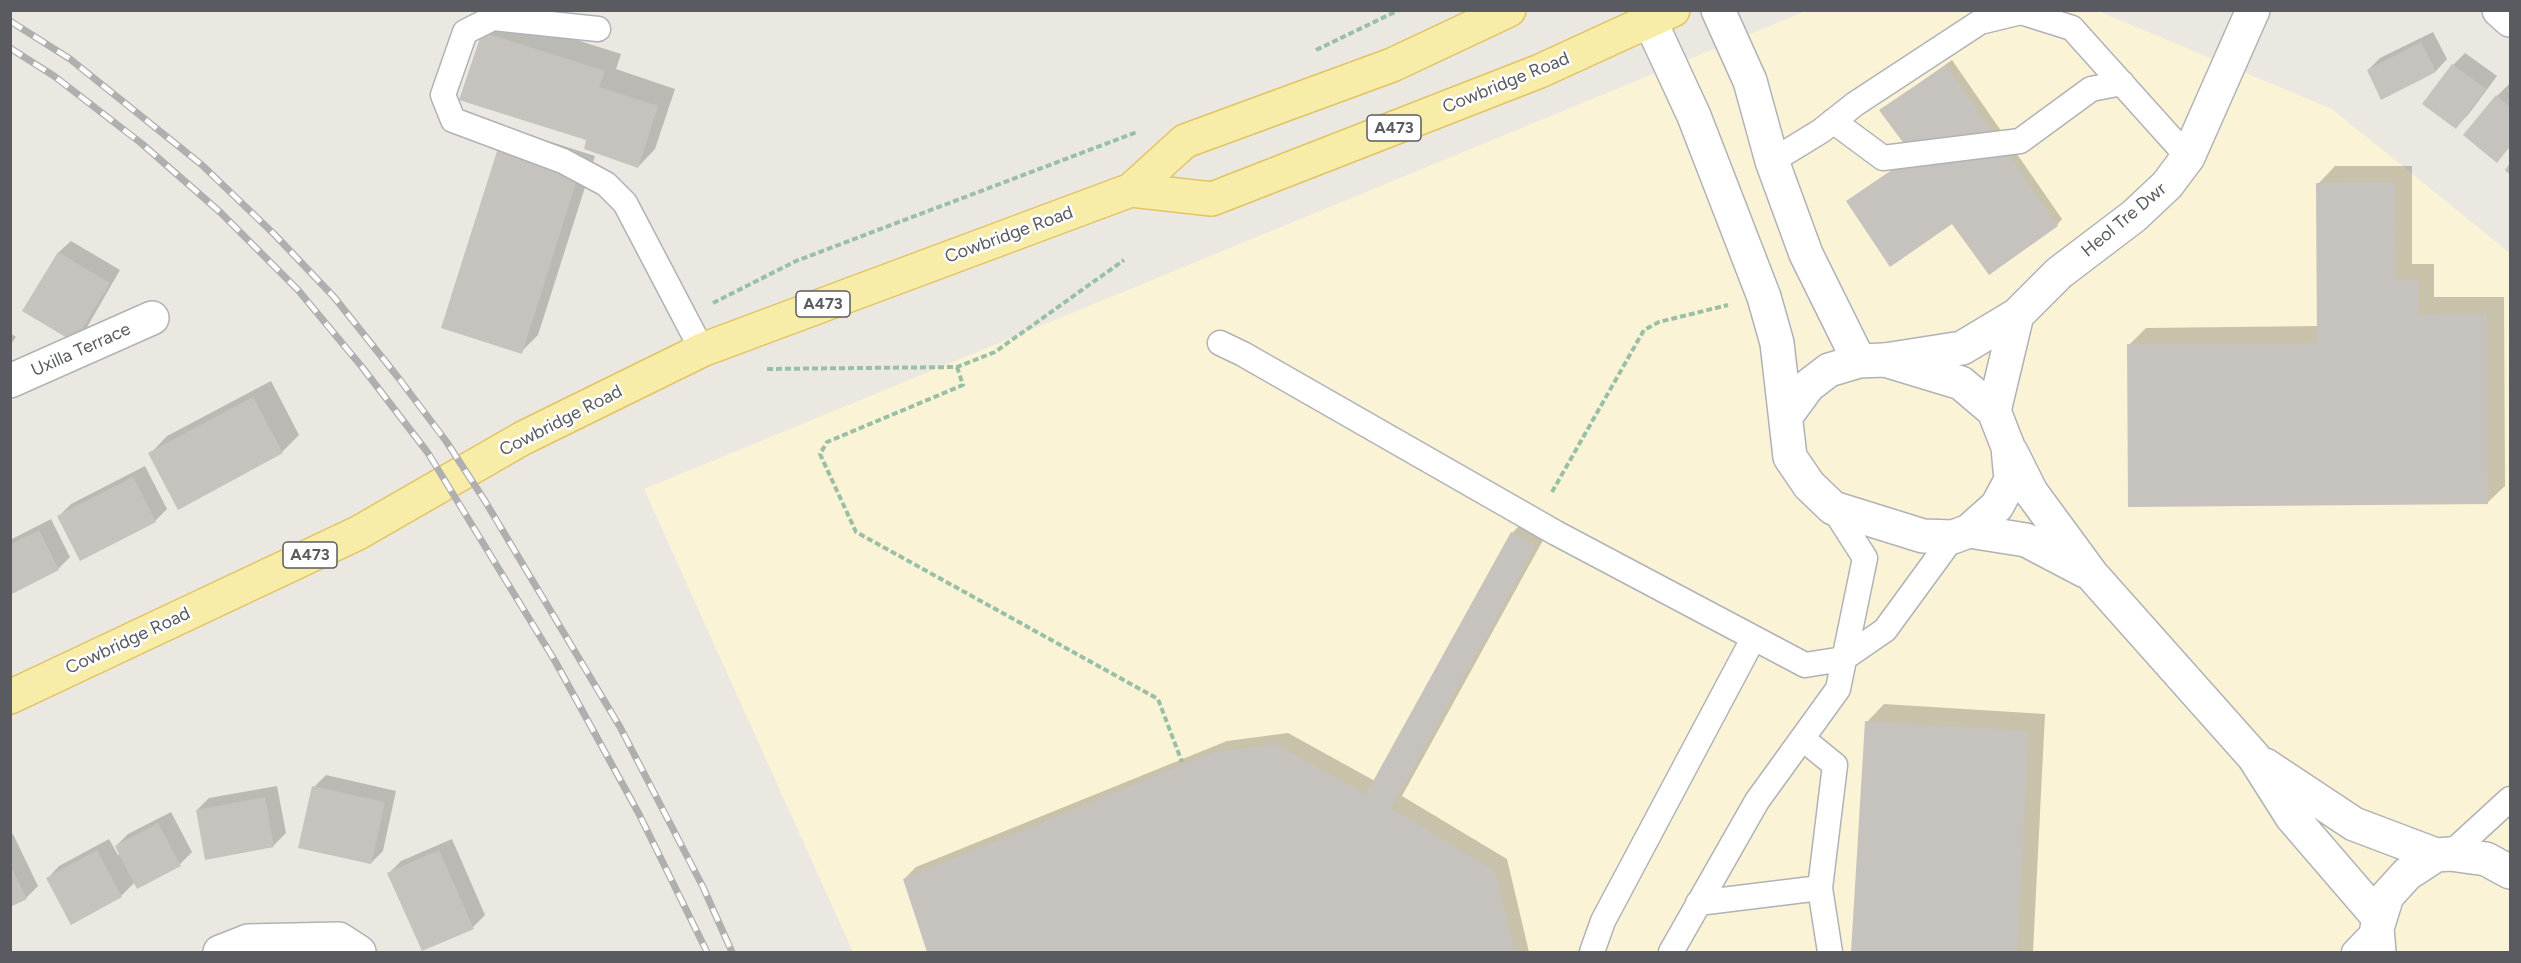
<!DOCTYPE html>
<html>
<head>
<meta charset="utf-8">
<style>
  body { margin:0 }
  #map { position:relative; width:2521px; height:963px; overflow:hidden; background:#eae8e0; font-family:Figtree,sans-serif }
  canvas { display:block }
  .frame { position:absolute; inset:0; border:12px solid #595b60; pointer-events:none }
</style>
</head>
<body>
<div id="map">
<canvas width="2521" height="963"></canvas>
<div class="frame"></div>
</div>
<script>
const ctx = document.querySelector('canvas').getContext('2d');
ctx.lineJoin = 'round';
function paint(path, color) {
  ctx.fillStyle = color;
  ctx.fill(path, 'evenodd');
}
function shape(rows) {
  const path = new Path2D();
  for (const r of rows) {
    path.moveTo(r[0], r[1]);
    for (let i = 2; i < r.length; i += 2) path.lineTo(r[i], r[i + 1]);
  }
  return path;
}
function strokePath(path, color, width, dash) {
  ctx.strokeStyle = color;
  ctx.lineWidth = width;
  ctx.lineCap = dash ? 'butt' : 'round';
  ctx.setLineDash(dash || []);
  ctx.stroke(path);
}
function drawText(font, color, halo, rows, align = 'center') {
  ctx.font = font + ' Figtree,sans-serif';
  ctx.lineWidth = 5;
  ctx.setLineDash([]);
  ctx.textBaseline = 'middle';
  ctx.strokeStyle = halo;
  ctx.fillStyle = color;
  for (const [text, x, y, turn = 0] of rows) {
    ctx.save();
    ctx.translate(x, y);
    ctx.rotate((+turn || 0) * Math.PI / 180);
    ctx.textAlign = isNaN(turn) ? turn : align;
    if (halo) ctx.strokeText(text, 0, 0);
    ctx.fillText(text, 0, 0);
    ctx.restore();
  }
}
paint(shape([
  [1806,11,2098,11,2332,109,2510,253,2510,952,853,952,644,489]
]), '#faf3d6');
paint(shape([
  [501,16,621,54,616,69,675,89,655,149,638,167,588,139,484,33],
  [2433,32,2447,59,2436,71,2368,70,2380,58],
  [2465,53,2497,76,2468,115,2456,127,2453,65],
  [1952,60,2062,219,2057,225,1952,222,1854,196,1914,155,1881,110],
  [2509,84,2510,85,2510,147,2497,161,2497,96],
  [517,131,595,156,538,335,521,352],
  [2335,166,2412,166,2412,264,2434,264,2434,297,2504,297,2505,486,2487,503,2129,345,2146,328,2318,326,2318,184],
  [71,241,120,270,86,329,74,340,59,252],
  [10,333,16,337,10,345],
  [271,381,299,435,282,452,150,454,167,436],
  [145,466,167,509,155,521,81,559,59,516,71,504],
  [51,519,70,557,58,569,10,593,10,540],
  [1524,521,1547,533,1402,796,1507,859,1529,952,929,952,904,879,916,867,1227,741,1288,733,1375,781,1512,533],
  [1884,704,2045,714,2033,952,1853,952,1867,722],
  [326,775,396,791,383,851,371,863,314,787],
  [277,786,286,833,274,845,206,858,197,810,209,798],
  [171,812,192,852,180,864,138,887,135,882,122,895,72,923,48,878,59,866,109,839,118,855,120,854,116,846,128,834],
  [13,834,38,886,26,898,10,906,10,835],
  [452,839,485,915,473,927,389,873,401,861]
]), '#0003');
paint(shape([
  [482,32,605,71,599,87,658,106,638,168,584,149,586,140,459,100],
  [2421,42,2436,72,2381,100,2367,70],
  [2452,64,2486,89,2456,129,2422,104],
  [1946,65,2058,226,1989,275,1952,224,1890,267,1846,201,1913,156,1879,110],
  [2496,95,2510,107,2510,146,2497,163,2463,135],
  [498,148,579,173,522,354,441,328],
  [2510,163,2510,175,2505,170],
  [2395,182,2396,281,2418,280,2418,314,2487,313,2488,504,2128,507,2127,344,2317,343,2316,183],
  [58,252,110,283,74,342,22,311],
  [253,397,283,453,178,510,148,453],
  [133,477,156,522,80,561,57,516],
  [39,530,59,570,10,595,10,545],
  [1511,532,1536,546,1391,808,1495,871,1515,952,927,952,903,879,1213,752,1275,744,1366,794],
  [1865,721,2029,731,2017,952,1851,952],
  [312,786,385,802,371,864,298,848],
  [265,797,274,847,205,860,196,810],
  [158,823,181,866,137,889,115,846],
  [97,850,122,897,71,925,46,878],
  [439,850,474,929,422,951,387,873],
  [10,865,27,899,10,907]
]), '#c6c2bd');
const lane = shape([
  [598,29,493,18,465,32,443,95,453,120,563,161,606,184,625,203,702,350],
  [1833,121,1883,158,2020,141,2091,89,2122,83],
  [1772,161,1821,131,1855,104,1980,22,2021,12,2072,28,2188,157],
  [1220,343,1243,354,1556,533,1805,665,1843,659,1885,630,1953,537],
  [1803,739,1835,765,1820,888,1830,952],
  [2450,854,2510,799],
  [1698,903,1820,888],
  [1592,952,1603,921,1753,639],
  [1671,952,1757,801,1838,689,1865,558,1833,508],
  [2354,952,2377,928]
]);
const street = shape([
  [2499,10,2510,20],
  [1885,360,1962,348,2017,315,2059,273,2134,216,2167,185,2188,157,2253,10],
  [10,381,152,318],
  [1994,411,2017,315],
  [220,952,248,941,339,939,359,952]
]);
const secondary = shape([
  [1645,10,1694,116,1764,297,1777,343,1790,457,1809,485,1833,508,1923,536,1953,537,1969,531,1997,506,2011,480,2008,447,1994,411,1961,383,1885,360,1859,361,1829,370,1808,386,1786,416],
  [1718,10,1750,81,1772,161,1806,254,1859,361],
  [2011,452,2031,492,2092,575,2254,757,2292,817,2379,918],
  [1969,531,2026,540,2085,571],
  [2265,765,2354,824,2436,855],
  [2379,952,2377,928,2387,896,2407,874,2436,855,2450,854,2486,859,2510,872]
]);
const primary = shape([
  [1131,190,1212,199,1540,71,1673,10],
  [10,697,358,533,523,438,702,350,1131,190,1185,141,1392,65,1509,10]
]);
strokePath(lane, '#b1b2b7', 27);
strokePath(street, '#b1b2b7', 36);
strokePath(secondary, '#b0b2b7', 36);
strokePath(primary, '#e3c361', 36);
strokePath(shape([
  [1316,50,1399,10],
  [713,303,796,261,1137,132],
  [957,367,963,385,827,442,820,454,856,532,1158,699,1182,762],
  [767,369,957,367,995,352,1124,260],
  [1552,492,1644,330,1659,322,1728,305]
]), '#99c0a5', 4, [6, 3]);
strokePath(lane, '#fff', 24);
strokePath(street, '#fff', 33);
strokePath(secondary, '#fff', 33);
strokePath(primary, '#f7eda9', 33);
const rail = shape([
  [10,21,70,59,202,165,274,234,334,297,397,376,446,441,485,501,620,727,703,887,732,952],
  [10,48,54,76,141,143,220,212,298,290,362,367,428,453,555,661,639,814,707,952]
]);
strokePath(rail, '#afafb0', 7);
strokePath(rail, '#fff', 4.5, [14]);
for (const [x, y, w] of [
  [1394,128,54],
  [823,304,54],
  [310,555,54]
]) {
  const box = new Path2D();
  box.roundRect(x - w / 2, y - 13, w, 26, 4.5);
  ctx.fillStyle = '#fff';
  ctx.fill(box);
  strokePath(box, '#595b60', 1.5);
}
drawText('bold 16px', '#595b60', null, [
  ["A473",1394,128],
  ["A473",823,304],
  ["A473",310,555]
]);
drawText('18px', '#595b60', '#fff', [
  ["Cowbridge Road",1506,83,-22],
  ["Heol Tre Dwr",2124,220,-40],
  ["Cowbridge Road",1009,235,-20],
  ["Uxilla Terrace",81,350,-24],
  ["Cowbridge Road",561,421,-27],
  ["Cowbridge Road",128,641,-25]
]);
</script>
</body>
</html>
